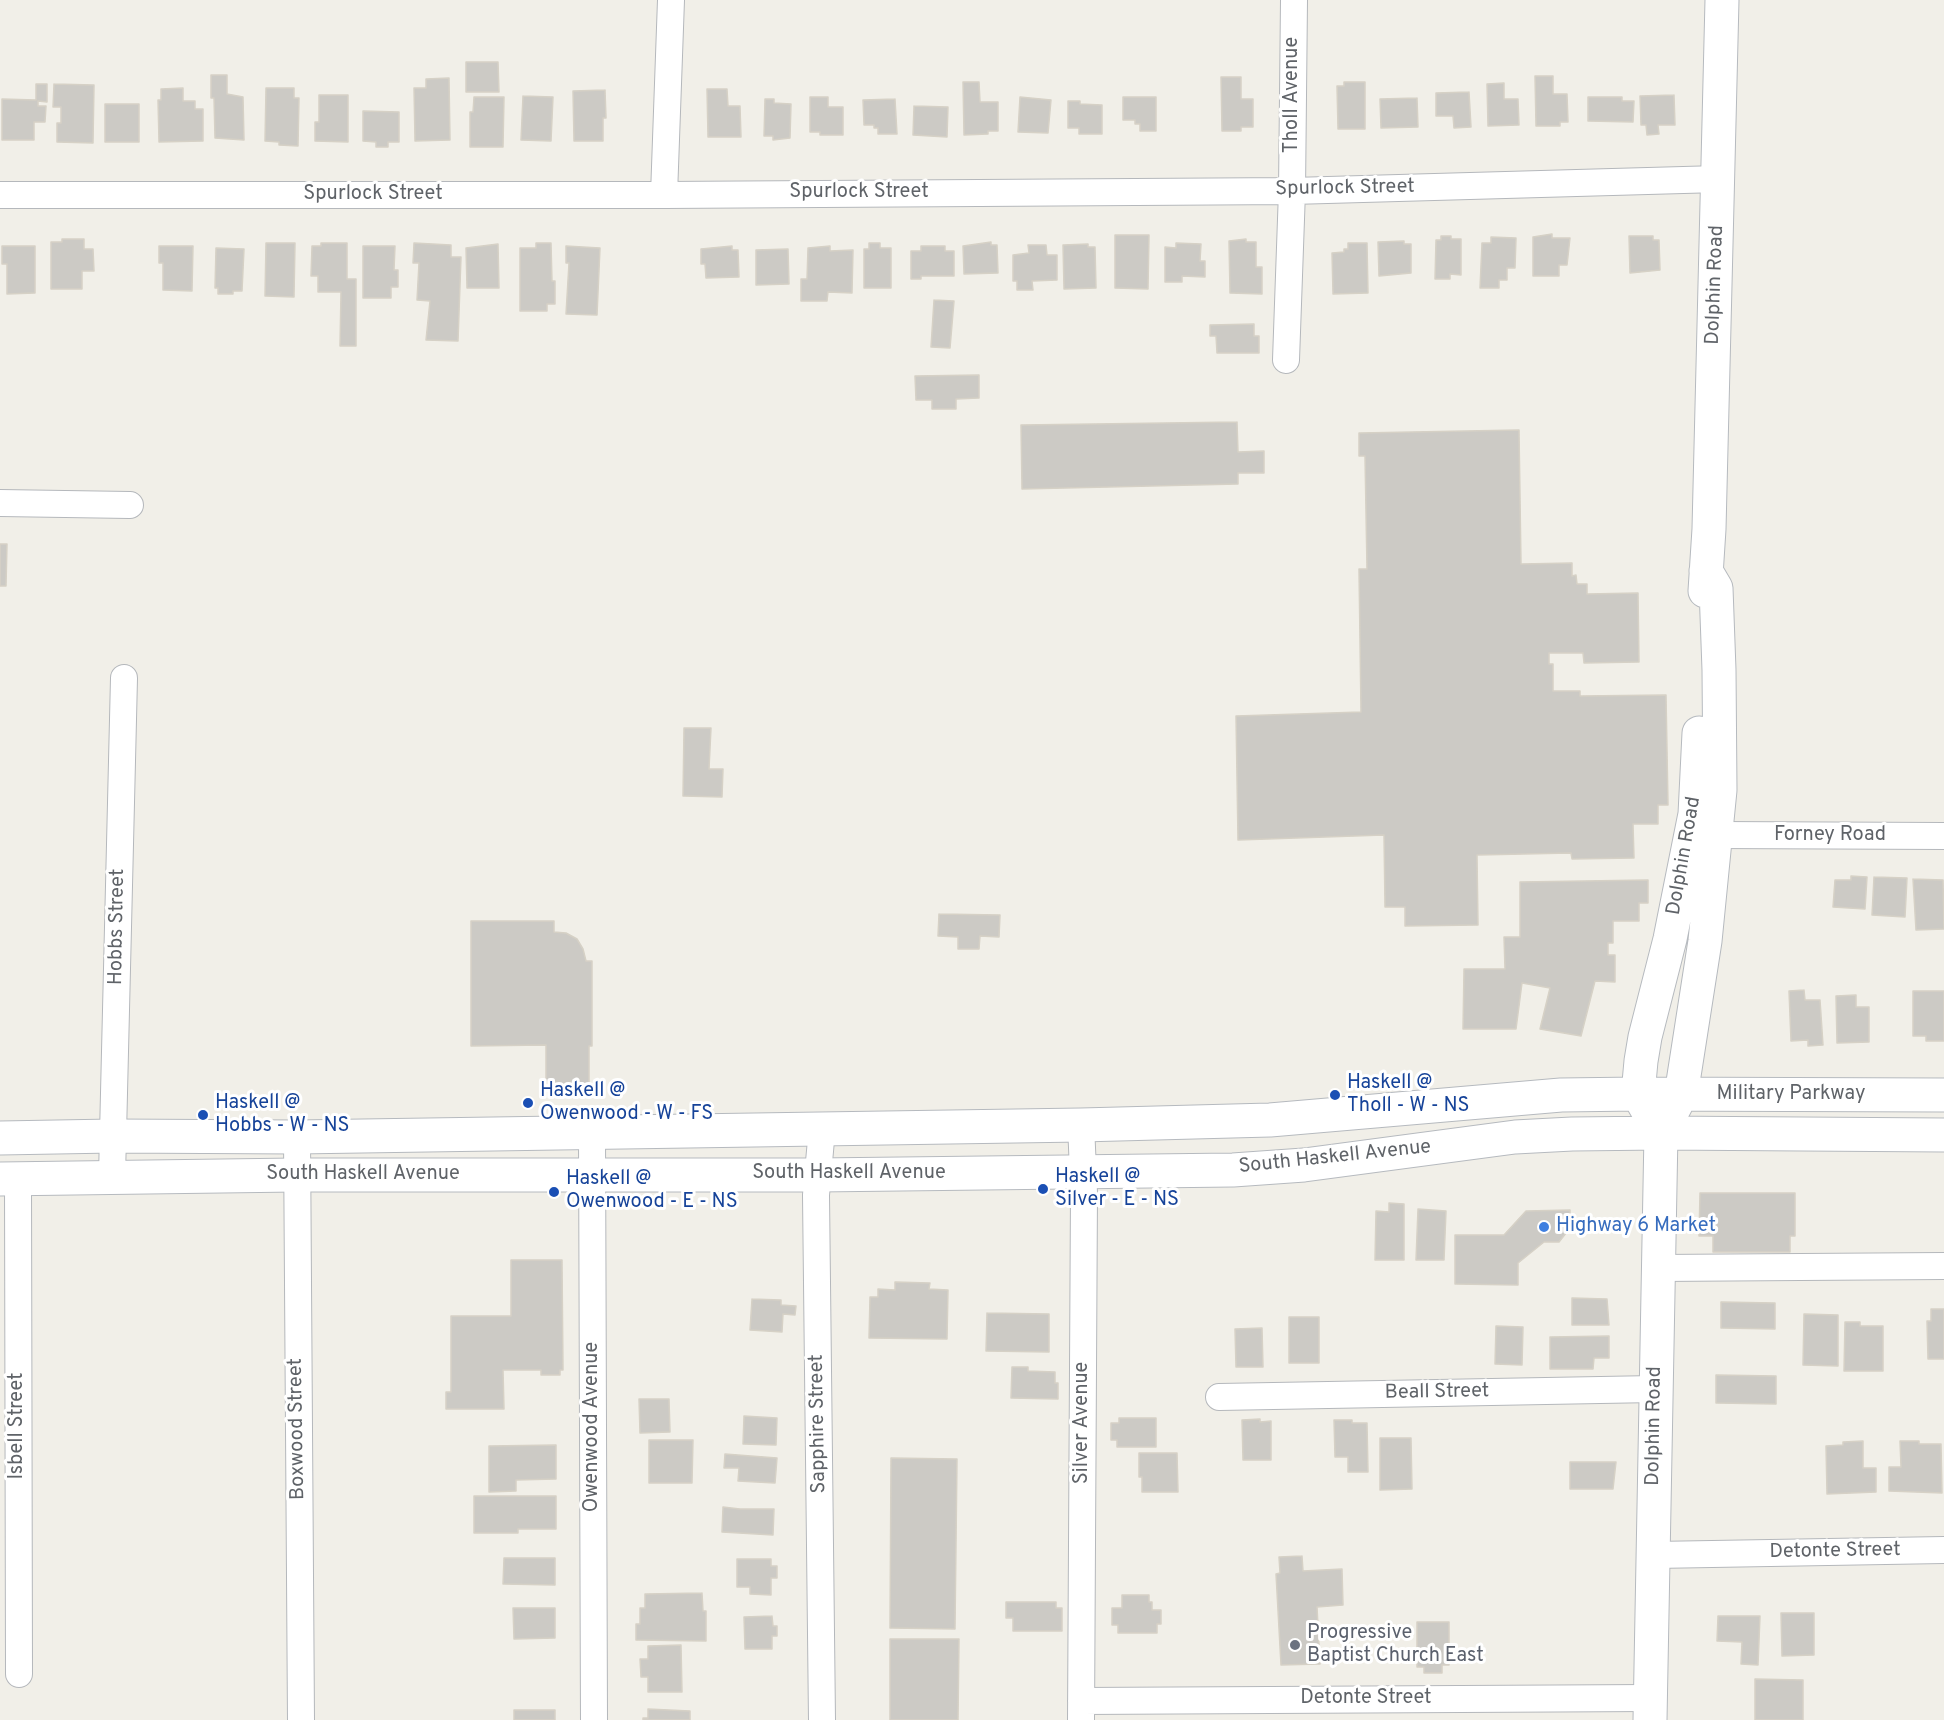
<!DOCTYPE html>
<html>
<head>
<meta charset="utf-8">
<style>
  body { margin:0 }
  canvas { display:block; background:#f1efe8 }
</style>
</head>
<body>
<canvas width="1944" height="1720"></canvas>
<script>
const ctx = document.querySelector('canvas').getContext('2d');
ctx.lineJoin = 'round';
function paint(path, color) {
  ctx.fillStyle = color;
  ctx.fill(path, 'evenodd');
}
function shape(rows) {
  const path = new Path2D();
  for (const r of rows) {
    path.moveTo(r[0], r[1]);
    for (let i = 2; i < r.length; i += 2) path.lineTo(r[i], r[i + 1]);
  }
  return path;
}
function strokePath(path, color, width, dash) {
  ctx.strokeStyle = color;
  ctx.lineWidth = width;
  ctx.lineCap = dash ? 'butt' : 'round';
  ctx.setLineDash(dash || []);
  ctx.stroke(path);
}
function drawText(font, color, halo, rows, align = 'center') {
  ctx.font = font + ' Overpass,sans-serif';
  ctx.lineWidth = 6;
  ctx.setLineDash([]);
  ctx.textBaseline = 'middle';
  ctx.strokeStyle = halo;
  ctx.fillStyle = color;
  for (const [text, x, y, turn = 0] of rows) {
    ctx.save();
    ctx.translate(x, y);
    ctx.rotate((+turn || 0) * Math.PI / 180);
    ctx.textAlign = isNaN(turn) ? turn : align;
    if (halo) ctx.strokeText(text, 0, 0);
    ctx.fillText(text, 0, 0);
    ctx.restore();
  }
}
const building = shape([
  [466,62,498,62,499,92,466,92,466,62],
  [211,75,227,75,227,94,243,97,244,140,215,138,214,98,211,98,211,75],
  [1535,76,1553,76,1553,94,1567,94,1568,122,1560,122,1560,126,1536,126,1535,76],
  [1221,77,1241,77,1241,99,1253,99,1253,127,1241,127,1241,131,1222,131,1221,77],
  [449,78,450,140,415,141,414,88,426,88,426,79,449,78],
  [963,82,979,82,980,102,998,102,998,131,988,131,988,134,964,135,963,82],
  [1344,82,1365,82,1365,129,1338,129,1337,86,1344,86,1344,82],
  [1504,83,1504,99,1518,99,1519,125,1488,126,1487,84,1504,83],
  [36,84,47,84,47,102,38,101,38,106,46,106,45,122,34,122,34,140,2,140,2,99,36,100,36,84],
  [54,84,94,85,93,143,57,142,57,123,61,123,61,107,53,107,54,84],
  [183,88,183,101,195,101,195,109,203,109,203,141,159,142,158,100,161,100,161,89,183,88],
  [266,88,294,88,294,98,299,98,298,146,279,145,279,142,265,141,266,88],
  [707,89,727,89,728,106,740,106,741,137,708,137,707,89],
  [605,90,606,118,603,118,603,141,574,141,573,91,605,90],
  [1469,92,1471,127,1454,128,1453,116,1436,116,1436,93,1469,92],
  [319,95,348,95,348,142,315,141,315,122,319,122,319,95],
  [1674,95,1675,125,1658,125,1659,134,1647,135,1646,125,1641,125,1640,96,1674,95],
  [523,96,553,97,551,141,521,140,523,96],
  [474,97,504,97,503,147,470,147,470,112,473,112,474,97],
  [810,97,828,97,828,107,843,107,843,135,820,135,820,132,810,132,810,97],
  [1020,97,1051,100,1048,133,1018,132,1020,97],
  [1123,97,1156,97,1156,131,1140,131,1140,124,1135,124,1135,120,1123,120,1123,97],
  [1588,97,1622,97,1622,101,1634,101,1633,122,1588,121,1588,97],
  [1417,98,1418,127,1381,128,1380,99,1417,98],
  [765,99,774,99,774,103,791,104,790,138,773,140,773,136,764,136,765,99],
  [895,99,897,134,878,134,878,128,874,128,874,125,864,125,863,100,895,99],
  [1068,101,1080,101,1080,104,1102,105,1102,134,1079,134,1079,128,1068,128,1068,101],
  [105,104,139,104,139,142,105,142,105,104],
  [914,106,948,107,947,137,913,135,914,106],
  [363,111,399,112,399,142,388,142,388,147,376,147,376,142,363,141,363,111],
  [1552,234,1552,238,1570,238,1567,265,1559,265,1559,276,1533,276,1533,237,1552,234],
  [1115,235,1149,235,1148,289,1115,288,1115,235],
  [1441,236,1451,236,1451,239,1461,239,1461,275,1450,274,1450,279,1435,279,1436,240,1441,240,1441,236],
  [1629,236,1653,236,1653,240,1659,240,1660,270,1630,273,1629,236],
  [1491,237,1516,238,1515,268,1507,268,1507,280,1499,280,1499,288,1480,288,1482,243,1491,243,1491,237],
  [62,239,84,239,84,249,93,249,94,271,82,271,82,289,51,289,51,242,62,242,62,239],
  [1246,239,1246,242,1256,242,1256,267,1262,267,1262,294,1230,293,1229,241,1246,239],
  [1404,241,1404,244,1411,244,1411,273,1379,276,1378,242,1404,241],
  [991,242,991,245,997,245,998,273,964,274,963,246,991,242],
  [266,243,295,243,294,297,265,296,266,243],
  [321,243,347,243,347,279,356,279,356,346,340,346,341,292,318,292,318,276,311,276,312,246,321,246,321,243],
  [414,243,451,245,451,257,461,257,458,341,426,340,430,301,417,300,419,263,413,263,414,243],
  [536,243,551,243,552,281,555,281,555,304,547,304,547,311,520,311,520,248,536,248,536,243],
  [869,243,880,243,880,248,891,248,891,288,864,288,864,249,869,249,869,243],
  [1176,243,1201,244,1200,261,1205,261,1205,277,1182,276,1182,282,1165,282,1165,247,1176,248,1176,243],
  [1348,243,1367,243,1368,293,1333,294,1332,253,1344,252,1344,249,1348,249,1348,243],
  [498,244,499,288,467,288,466,248,498,244],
  [1088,244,1088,247,1095,247,1096,288,1064,289,1063,245,1088,244],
  [1028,245,1046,245,1047,255,1057,255,1057,280,1032,281,1033,290,1017,290,1017,281,1013,281,1013,255,1029,253,1028,245],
  [2,246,35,246,35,293,7,294,7,264,2,264,2,246],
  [159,246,193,246,192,291,163,290,163,263,159,263,159,246],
  [363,246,395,246,394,270,398,270,398,287,391,287,391,298,363,298,363,246],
  [566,246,600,248,597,315,566,314,569,263,566,263,566,246],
  [732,246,732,250,738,250,739,277,706,278,705,264,701,264,701,249,732,246],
  [830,246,830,251,853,250,852,293,828,292,827,301,801,301,801,279,807,279,808,248,830,246],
  [921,246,945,246,945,251,954,251,954,276,921,276,921,279,911,279,911,251,921,251,921,246],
  [216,248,244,249,242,291,233,291,233,294,218,294,218,288,215,288,216,248],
  [788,249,789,284,756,285,756,250,788,249],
  [934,300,954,301,950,348,931,347,934,300],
  [1254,324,1254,336,1259,336,1259,353,1217,353,1216,336,1210,336,1210,325,1254,324],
  [979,375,979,398,956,399,956,409,932,409,932,400,916,400,915,376,979,375],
  [1237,422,1238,452,1264,451,1264,473,1238,473,1238,484,1022,489,1021,425,1237,422],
  [1519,430,1521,564,1572,563,1572,576,1576,575,1577,584,1587,584,1587,594,1638,593,1639,662,1584,663,1583,653,1549,653,1549,664,1553,664,1553,691,1580,691,1580,696,1666,695,1668,805,1658,805,1658,824,1633,824,1634,858,1572,859,1571,853,1477,855,1478,925,1405,926,1405,907,1385,907,1384,835,1238,840,1236,716,1361,712,1359,569,1367,569,1365,456,1359,456,1359,433,1519,430],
  [0,544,7,544,6,586,0,586,0,544],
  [684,728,711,728,709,769,723,769,722,797,683,796,684,728],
  [1851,876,1867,877,1865,909,1833,907,1835,880,1851,880,1851,876],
  [1874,877,1907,878,1905,917,1872,915,1874,877],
  [1913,879,1943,880,1944,929,1916,930,1913,879],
  [1648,880,1648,903,1639,903,1639,921,1613,921,1613,943,1608,943,1608,955,1615,955,1615,982,1595,981,1581,1036,1540,1029,1550,988,1522,983,1516,1029,1463,1029,1464,969,1505,969,1504,937,1520,937,1520,882,1648,880],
  [939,914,1000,915,999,937,980,936,979,949,958,949,958,937,938,936,939,914],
  [471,921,554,921,554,932,566,933,577,939,583,949,586,961,592,961,592,1046,589,1046,589,1085,546,1085,546,1045,471,1046,471,921],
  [1804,990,1805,1000,1820,1000,1823,1045,1808,1046,1808,1040,1791,1041,1789,991,1804,990],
  [1913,991,1944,991,1944,1041,1926,1041,1926,1036,1913,1036,1913,991],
  [1856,995,1856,1007,1869,1007,1869,1042,1837,1043,1836,996,1856,995],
  [1700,1193,1795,1193,1795,1236,1790,1236,1790,1252,1713,1252,1713,1236,1699,1236,1700,1193],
  [1389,1203,1404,1204,1404,1260,1375,1260,1376,1211,1389,1212,1389,1203],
  [1418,1209,1446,1211,1444,1260,1416,1260,1418,1209],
  [1570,1210,1570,1228,1559,1242,1544,1242,1518,1263,1518,1285,1455,1284,1455,1235,1504,1235,1526,1211,1570,1210],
  [511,1260,562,1260,563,1370,560,1370,560,1375,541,1375,541,1370,503,1370,504,1409,446,1409,446,1392,451,1392,451,1316,511,1316,511,1260],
  [895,1282,930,1283,929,1289,948,1290,947,1339,869,1338,870,1297,878,1297,878,1289,895,1290,895,1282],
  [1572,1298,1607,1299,1609,1325,1572,1325,1572,1298],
  [752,1299,781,1300,781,1305,796,1306,795,1315,783,1314,782,1332,750,1330,752,1299],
  [1721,1302,1775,1303,1775,1329,1721,1328,1721,1302],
  [1931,1309,1944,1309,1944,1359,1928,1359,1927,1321,1931,1321,1931,1309],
  [987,1313,1049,1314,1049,1352,986,1351,987,1313],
  [1804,1314,1838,1315,1838,1366,1803,1365,1804,1314],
  [1289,1317,1319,1317,1319,1363,1289,1363,1289,1317],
  [1845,1322,1860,1322,1860,1326,1883,1326,1883,1371,1844,1371,1845,1322],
  [1496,1326,1523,1327,1522,1365,1495,1364,1496,1326],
  [1262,1328,1263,1367,1236,1367,1235,1329,1262,1328],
  [1609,1336,1609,1358,1594,1358,1593,1369,1550,1369,1550,1337,1609,1336],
  [1012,1367,1028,1367,1028,1371,1055,1372,1055,1383,1058,1383,1058,1399,1011,1398,1012,1367],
  [1716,1375,1776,1376,1776,1404,1716,1403,1716,1375],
  [639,1399,669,1399,670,1432,640,1433,639,1399],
  [744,1416,777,1418,776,1445,743,1444,744,1416],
  [1119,1418,1156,1418,1156,1447,1117,1447,1117,1440,1111,1440,1111,1423,1119,1423,1119,1418],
  [1260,1419,1260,1422,1271,1421,1271,1460,1243,1460,1242,1420,1260,1419],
  [1334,1420,1352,1420,1352,1423,1367,1423,1368,1472,1348,1472,1348,1457,1335,1457,1334,1420],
  [1380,1438,1411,1438,1412,1489,1380,1490,1380,1438],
  [649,1440,693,1440,692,1483,649,1483,649,1440],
  [1863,1441,1863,1468,1876,1468,1876,1492,1827,1494,1826,1446,1843,1445,1843,1442,1863,1441],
  [1900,1441,1919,1441,1919,1444,1941,1444,1942,1493,1889,1491,1889,1467,1901,1467,1900,1441],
  [556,1445,556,1479,516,1480,516,1491,489,1492,489,1446,556,1445],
  [1139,1453,1177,1453,1178,1492,1142,1492,1142,1477,1139,1477,1139,1453],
  [725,1454,777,1458,775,1483,738,1481,739,1468,724,1468,725,1454],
  [891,1458,957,1459,955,1629,890,1628,891,1458],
  [1570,1462,1616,1462,1613,1489,1570,1489,1570,1462],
  [474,1496,556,1496,556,1529,518,1529,518,1533,474,1533,474,1496],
  [723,1507,740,1509,774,1509,773,1535,722,1532,723,1507],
  [1302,1556,1303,1571,1342,1569,1343,1605,1317,1607,1320,1664,1281,1665,1276,1574,1280,1573,1279,1557,1302,1556],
  [504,1558,555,1558,555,1585,503,1584,504,1558],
  [737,1559,771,1559,771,1566,777,1566,777,1578,771,1578,771,1595,750,1594,750,1587,737,1587,737,1559],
  [702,1593,703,1611,706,1611,706,1641,636,1640,636,1624,640,1624,640,1608,645,1608,645,1594,702,1593],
  [1122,1595,1149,1595,1149,1602,1152,1602,1152,1610,1161,1610,1161,1624,1157,1624,1157,1633,1118,1633,1118,1625,1112,1625,1112,1608,1122,1608,1122,1595],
  [1006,1602,1056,1602,1056,1608,1062,1608,1062,1631,1013,1631,1013,1618,1006,1618,1006,1602],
  [513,1608,555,1608,555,1638,514,1639,513,1608],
  [1781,1613,1814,1613,1814,1655,1782,1656,1781,1613],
  [772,1616,773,1626,777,1626,777,1636,772,1636,772,1649,745,1649,744,1617,772,1616],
  [1718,1616,1760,1616,1758,1665,1741,1664,1742,1642,1717,1641,1718,1616],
  [1417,1622,1449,1622,1449,1665,1442,1665,1442,1673,1424,1673,1424,1667,1417,1667,1417,1622],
  [890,1639,959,1639,958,1720,890,1720,890,1639],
  [681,1645,682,1692,648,1692,648,1677,641,1677,640,1659,648,1659,648,1646,681,1645],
  [1755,1679,1803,1680,1803,1720,1755,1720,1755,1679],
  [648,1709,690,1711,690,1720,643,1720,643,1718,648,1718,648,1709],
  [514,1710,555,1710,555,1720,514,1720,514,1710]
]);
paint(building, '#cccac5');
strokePath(building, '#d6d1c6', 1.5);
const minor = shape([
  [0,195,664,195,1292,191,1719,179],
  [664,195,671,0],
  [1286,360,1292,191,1294,0],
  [0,503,130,505],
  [1716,835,1944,836],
  [1081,1125,1084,1193,1081,1720],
  [592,1133,594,1720],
  [297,1137,301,1720],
  [112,1176,124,678],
  [18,1179,19,1674],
  [1658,1268,1944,1266],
  [1219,1397,1655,1389],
  [1654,1555,1944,1550],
  [1081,1701,1650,1698],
  [822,1720,816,1195,822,1129]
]);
const secondary = shape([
  [1705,591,1709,529,1722,0],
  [1649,1113,1638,1094,1641,1061,1645,1037,1670,939,1695,814,1699,733],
  [0,1138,113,1136,297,1137,1081,1125,1270,1120,1561,1095,1638,1094,1944,1095],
  [0,1179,296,1175,818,1175,1233,1170,1304,1165,1515,1137,1572,1134,1661,1133,1944,1135],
  [1650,1720,1661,1133,1681,1095,1705,941,1720,790,1719,670,1716,588,1706,571]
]);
strokePath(minor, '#b5b8bc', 28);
strokePath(secondary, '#b6babf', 35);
strokePath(minor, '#fff', 26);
strokePath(secondary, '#fff', 33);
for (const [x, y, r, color] of [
  [1335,1095,6,"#1a4fb4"],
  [528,1103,6,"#1a4fb4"],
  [203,1115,6,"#1a4fb4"],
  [1043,1189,6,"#1a4fb4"],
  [554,1192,6,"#1a4fb4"],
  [1544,1227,6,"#3f7fe0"],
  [1295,1645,6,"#6b7280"]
]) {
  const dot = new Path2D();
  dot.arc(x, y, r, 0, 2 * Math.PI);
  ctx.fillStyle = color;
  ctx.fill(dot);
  strokePath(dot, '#fff', 2);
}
drawText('20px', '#5f6368', '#fff', [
  ["Tholl Avenue",1293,95,-90],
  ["Spurlock Street",1345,189,-1],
  ["Spurlock Street",859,193],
  ["Spurlock Street",373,195],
  ["Dolphin Road",1716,285,-88],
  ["Forney Road",1830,836],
  ["Dolphin Road",1685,856,-80],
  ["Hobbs Street",118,927,-89],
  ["Military Parkway",1791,1095],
  ["South Haskell Avenue",1335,1158,-6],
  ["South Haskell Avenue",849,1174],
  ["South Haskell Avenue",363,1175],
  ["Beall Street",1437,1393,-1],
  ["Silver Avenue",1083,1423,-90],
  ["Sapphire Street",819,1424,-91],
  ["Isbell Street",18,1426,-90],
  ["Dolphin Road",1655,1426,-89],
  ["Owenwood Avenue",593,1427,-90],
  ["Boxwood Street",298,1429,-91],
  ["Detonte Street",1835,1552,-1],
  ["Detonte Street",1366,1699]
]);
drawText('20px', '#164399', '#fff', [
  ["Haskell @",1347,1084],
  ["Tholl - W - NS",1347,1107],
  ["Haskell @",540,1092],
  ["Owenwood - W - FS",540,1115],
  ["Haskell @",215,1104],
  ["Hobbs - W - NS",215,1127],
  ["Haskell @",1055,1178],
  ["Silver - E - NS",1055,1201],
  ["Haskell @",566,1180],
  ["Owenwood - E - NS",566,1203]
], 'left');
drawText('20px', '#366cbe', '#fff', [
  ["Highway 6 Market",1556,1227]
], 'left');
drawText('20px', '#5b616d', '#fff', [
  ["Progressive",1307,1634],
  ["Baptist Church East",1307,1657]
], 'left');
</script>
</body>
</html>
